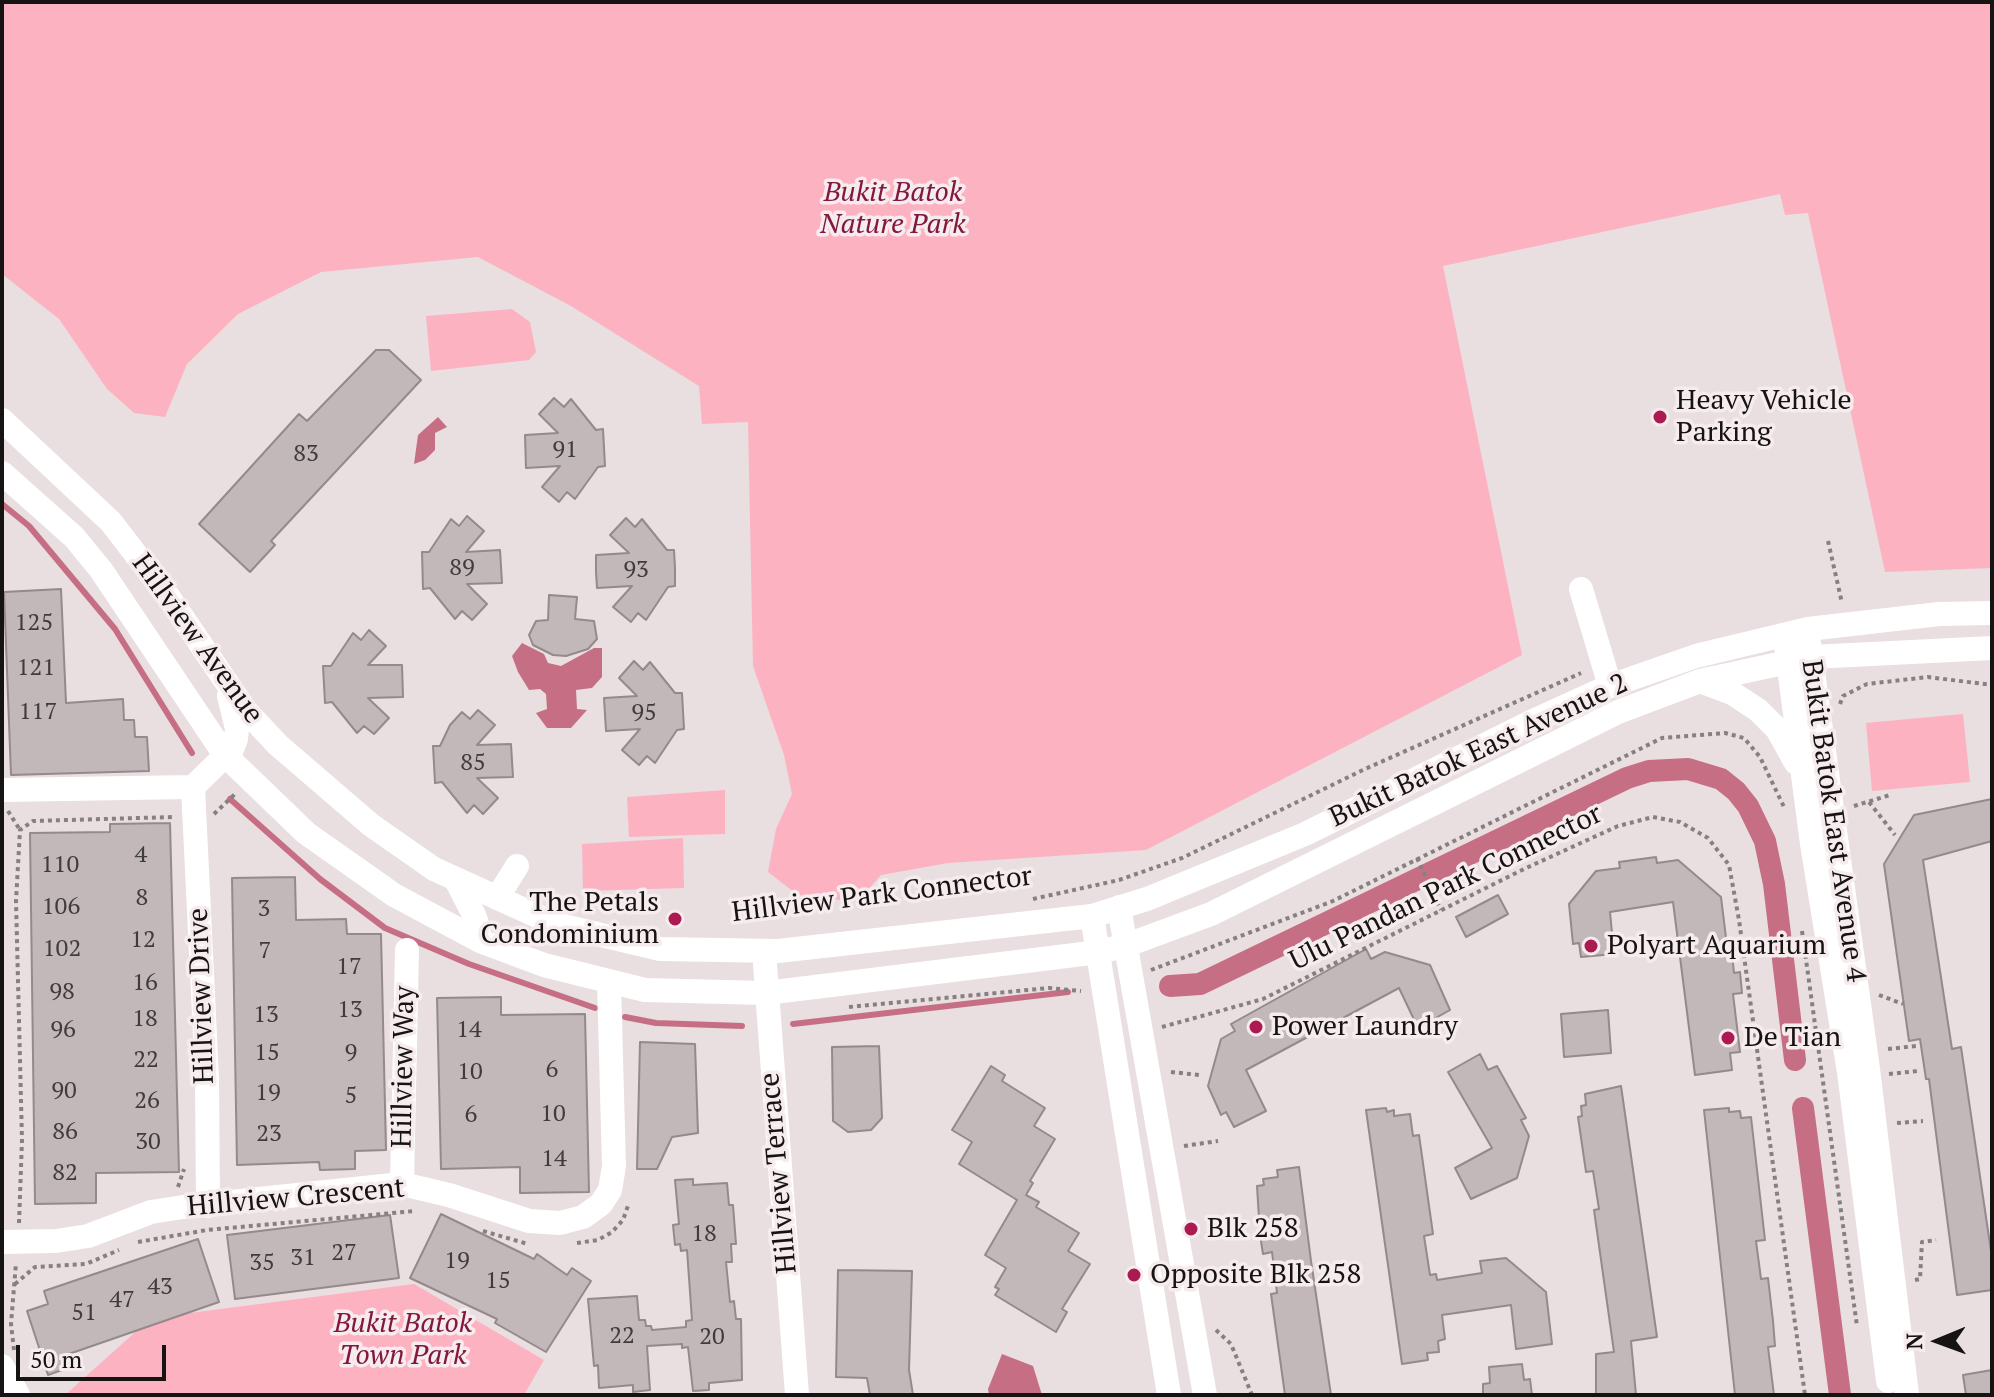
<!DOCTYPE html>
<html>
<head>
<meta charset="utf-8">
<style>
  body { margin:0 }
  #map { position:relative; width:1994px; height:1397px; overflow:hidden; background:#e9dee0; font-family:"PT Serif",serif }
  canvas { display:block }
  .frame { position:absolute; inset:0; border:4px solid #161313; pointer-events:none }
  .north { position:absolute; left:1898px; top:1301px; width:80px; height:80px; -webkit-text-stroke:6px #f6ebed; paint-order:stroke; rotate:269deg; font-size:22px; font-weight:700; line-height:32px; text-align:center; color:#161313 }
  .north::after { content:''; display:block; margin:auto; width:28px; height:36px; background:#161313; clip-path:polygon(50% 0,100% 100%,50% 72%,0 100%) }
  .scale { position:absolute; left:16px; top:1345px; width:150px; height:36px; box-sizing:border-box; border:4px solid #161313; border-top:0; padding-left:10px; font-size:24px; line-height:28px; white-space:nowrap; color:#161313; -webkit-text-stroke:6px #f6ebed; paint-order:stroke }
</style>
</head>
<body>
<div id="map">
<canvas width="1994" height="1397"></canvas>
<div class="frame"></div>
<div class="north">N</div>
<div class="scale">50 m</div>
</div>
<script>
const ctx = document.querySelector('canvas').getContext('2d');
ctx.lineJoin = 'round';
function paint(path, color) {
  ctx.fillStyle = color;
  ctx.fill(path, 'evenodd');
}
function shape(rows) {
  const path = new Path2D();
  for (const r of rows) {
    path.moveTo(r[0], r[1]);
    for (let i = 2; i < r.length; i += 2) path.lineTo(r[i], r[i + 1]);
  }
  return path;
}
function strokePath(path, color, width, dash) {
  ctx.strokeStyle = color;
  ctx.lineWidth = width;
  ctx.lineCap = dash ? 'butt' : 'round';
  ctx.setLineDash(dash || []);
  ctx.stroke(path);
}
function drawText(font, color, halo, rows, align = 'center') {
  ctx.font = font + ' "PT Serif",serif';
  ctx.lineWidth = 7;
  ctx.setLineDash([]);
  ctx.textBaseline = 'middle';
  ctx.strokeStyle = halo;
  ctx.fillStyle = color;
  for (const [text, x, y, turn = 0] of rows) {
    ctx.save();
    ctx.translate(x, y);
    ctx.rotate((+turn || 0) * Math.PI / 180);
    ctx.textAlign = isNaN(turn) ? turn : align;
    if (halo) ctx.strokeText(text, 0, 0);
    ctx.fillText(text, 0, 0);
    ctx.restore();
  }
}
paint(shape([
  [2,2,1992,2,1992,568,1885,572,1808,213,1785,215,1780,194,1443,266,1522,655,1146,850,948,863,881,875,857,902,798,895,768,872,776,829,792,794,784,755,753,666,748,422,702,424,699,386,571,306,478,257,321,272,238,314,187,364,165,417,134,413,107,389,59,319,2,274],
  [512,309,530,322,536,352,529,360,431,371,426,316],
  [1963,714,1970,782,1872,791,1866,723],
  [725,790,725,834,629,837,627,797],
  [683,838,684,888,583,891,582,844],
  [414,1284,544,1360,524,1395,65,1395,151,1318]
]), '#fdb2c2');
paint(shape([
  [438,417,447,427,435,433,435,450,425,460,414,464,418,435],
  [522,643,544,654,548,663,561,666,594,648,602,648,602,677,592,688,576,690,577,709,587,710,571,728,547,728,536,713,547,709,546,694,540,689,529,690,518,672,512,656],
  [1002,1354,1033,1366,1042,1395,989,1395,988,1389]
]), '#c66f84');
strokePath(shape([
  [2,504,29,526,115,629,192,753],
  [230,799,320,879,385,928,469,964,595,1008],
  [625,1017,656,1023,742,1026],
  [793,1024,1068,992]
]), '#c66f84', 6);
strokePath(shape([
  [1170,986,1200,984,1627,778,1649,771,1688,769,1721,779,1736,791,1748,806,1765,841,1774,884,1795,1060],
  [1803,1108,1840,1395]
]), '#c66f84', 22);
const building = shape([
  [376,350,389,350,421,380,271,541,275,545,250,572,199,524,299,414,307,421,376,350],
  [554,398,564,407,571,399,596,430,603,429,605,466,598,467,575,499,567,492,559,502,542,487,560,466,526,468,525,435,558,433,539,414,554,398],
  [467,516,484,531,466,552,500,550,502,583,467,584,487,604,472,620,462,611,455,619,430,588,423,589,422,552,429,552,451,519,459,526,467,516],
  [626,518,635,527,642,519,667,550,674,550,675,568,675,586,668,587,646,620,638,613,631,622,613,607,632,586,597,588,596,572,596,555,629,553,610,535,626,518],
  [61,589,66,703,123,699,124,720,134,720,135,737,147,737,149,771,11,775,4,592,61,589],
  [549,595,577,597,575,619,594,621,597,639,588,649,566,656,553,655,533,645,529,635,536,621,548,620,549,595],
  [369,630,386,646,368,665,402,665,403,697,368,698,389,718,374,734,364,726,357,733,332,702,325,703,323,666,331,666,353,633,361,640,369,630],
  [634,661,643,670,650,662,675,693,682,693,684,729,677,730,655,763,647,756,639,765,622,750,640,729,606,731,604,698,637,696,619,678,634,661],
  [478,710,495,725,477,745,511,744,512,761,513,777,477,778,498,798,483,814,474,805,467,813,442,782,435,783,434,764,433,746,440,746,450,725,462,712,470,719,478,710],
  [1992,799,1992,841,1923,860,1952,1049,1961,1047,1992,1258,1992,1290,1957,1295,1929,1079,1926,1079,1920,1039,1909,1041,1884,864,1914,815,1992,799],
  [170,823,179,1172,96,1173,96,1203,35,1204,30,833,110,832,110,824,170,823],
  [1656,857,1657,863,1678,860,1721,897,1728,954,1732,954,1734,973,1740,972,1742,993,1733,994,1740,1052,1730,1053,1732,1070,1695,1075,1673,902,1610,912,1614,954,1581,957,1579,943,1573,944,1569,904,1596,871,1620,868,1619,862,1656,857],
  [295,877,296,920,346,919,347,934,381,934,386,1150,355,1151,355,1169,320,1170,319,1162,237,1165,232,878,295,877],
  [1498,895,1508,914,1466,937,1456,917,1498,895],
  [1366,949,1371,959,1385,952,1430,965,1450,1010,1418,1028,1399,988,1246,1070,1266,1111,1234,1127,1226,1112,1221,1115,1208,1086,1221,1039,1235,1031,1231,1024,1366,949],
  [501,997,501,1015,585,1014,589,1192,520,1193,520,1167,441,1169,437,998,501,997],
  [1608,1010,1611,1053,1564,1057,1561,1014,1608,1010],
  [640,1042,695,1044,698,1133,672,1137,657,1169,637,1169,640,1042],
  [879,1046,882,1118,871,1130,848,1132,833,1121,832,1047,879,1046],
  [1480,1054,1488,1070,1497,1066,1526,1118,1521,1120,1529,1136,1517,1178,1471,1199,1455,1168,1492,1148,1448,1072,1480,1054],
  [991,1066,1005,1075,1002,1081,1045,1108,1034,1126,1055,1139,1030,1181,1033,1183,1026,1195,1039,1202,1036,1207,1079,1233,1068,1251,1090,1264,1062,1309,1067,1312,1056,1332,995,1295,999,1289,995,1287,1006,1268,985,1255,1017,1200,959,1164,972,1142,952,1130,991,1066],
  [1621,1086,1657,1337,1631,1341,1636,1395,1596,1395,1596,1354,1614,1352,1594,1210,1599,1209,1593,1171,1586,1172,1578,1117,1582,1116,1581,1106,1586,1105,1585,1094,1621,1086],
  [1386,1108,1387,1112,1394,1110,1394,1116,1410,1114,1413,1136,1419,1135,1433,1234,1424,1236,1430,1275,1436,1274,1437,1280,1482,1273,1480,1261,1506,1258,1546,1292,1552,1344,1516,1349,1511,1305,1442,1315,1445,1339,1438,1341,1439,1352,1427,1353,1428,1360,1402,1364,1366,1110,1386,1108],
  [1729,1108,1729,1112,1740,1111,1741,1118,1751,1117,1765,1240,1756,1241,1761,1279,1768,1278,1773,1321,1775,1346,1768,1347,1774,1395,1735,1395,1704,1110,1729,1108],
  [1299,1167,1311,1261,1331,1395,1285,1395,1271,1294,1277,1293,1272,1252,1263,1254,1260,1235,1257,1186,1264,1185,1263,1179,1278,1177,1277,1170,1299,1167],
  [693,1179,693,1185,727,1183,729,1205,733,1205,736,1244,731,1244,732,1262,726,1262,730,1302,734,1301,736,1319,741,1319,742,1380,709,1383,709,1390,693,1391,688,1347,682,1348,682,1344,647,1346,650,1390,633,1392,633,1385,599,1388,598,1365,594,1366,588,1299,637,1296,639,1320,645,1320,646,1326,651,1326,652,1330,686,1327,686,1321,692,1320,687,1250,681,1251,680,1244,675,1245,673,1225,679,1224,675,1180,693,1179],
  [441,1214,534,1259,537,1254,567,1275,572,1268,591,1281,546,1352,495,1323,497,1319,410,1278,441,1214],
  [390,1215,399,1278,235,1299,227,1235,390,1215],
  [198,1239,219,1302,66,1355,70,1367,48,1375,27,1311,48,1304,44,1291,198,1239],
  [838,1270,912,1271,909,1370,913,1395,870,1395,867,1378,836,1377,838,1270],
  [1522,1364,1524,1380,1530,1379,1532,1395,1483,1395,1483,1384,1490,1383,1489,1367,1522,1364],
  [1992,1370,1992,1395,1966,1395,1963,1375,1992,1370]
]);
paint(building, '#c2b7b9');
strokePath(building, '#94898b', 2);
strokePath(shape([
  [1828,541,1842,603],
  [1840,704,1843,696,1867,684,1928,677,1992,685],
  [1869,802,1895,835],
  [1854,806,1890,795],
  [8,811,20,830],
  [214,814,236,793],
  [1417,858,1441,910],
  [1033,899,1119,880,1182,858,1365,769,1581,673],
  [1802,931,1857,1326],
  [1151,970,1333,901,1662,738,1725,733,1744,738,1760,757,1784,807],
  [1879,995,1903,1004],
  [849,1007,1049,988,1081,991],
  [1162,1027,1263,999,1524,869,1618,826,1653,817,1680,822,1708,838,1729,865,1739,920,1805,1395],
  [1888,1049,1916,1046],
  [1171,1072,1199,1075],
  [1889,1074,1918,1071],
  [1897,1123,1923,1121],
  [1184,1146,1218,1141],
  [178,1187,184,1169],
  [19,1223,22,1140,16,901,20,830,33,821,174,817],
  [483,1231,528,1244],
  [138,1242,207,1230,415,1211],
  [577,1243,598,1240,612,1232,623,1220,629,1203],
  [1915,1280,1920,1279,1922,1242,1936,1240],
  [15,1284,35,1267,86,1264,119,1250],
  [1216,1330,1231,1344,1252,1395],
  [14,1350,11,1324,16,1263]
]), '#878081', 4, [4, 4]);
strokePath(shape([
  [2,420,111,522,170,599,246,711,278,745,371,825,434,869,555,924,660,949,778,951,1092,916,1147,899,1305,834,1531,722,1610,686,1696,656,1808,629,1939,614,1992,613],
  [2,473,74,537,101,570,225,755,306,833,394,895,480,941,544,965,645,990,766,993,1099,952,1127,945,1211,914,1618,712,1700,681,1811,657,1992,648],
  [1581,589,1610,686],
  [1809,643,1868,1069,1907,1395],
  [1786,645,1812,844,1849,1072,1888,1381],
  [1700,681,1732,693,1758,710,1777,729,1796,763],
  [193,787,207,1078,208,1206],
  [2,790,193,787,232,749,236,739,237,729,229,696],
  [456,880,474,915,479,929,477,939],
  [497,898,517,866],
  [1119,907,1205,1395],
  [1092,916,1169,1395],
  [764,951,797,1395],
  [402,1184,407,950],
  [2,1242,56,1241,88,1236,151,1212,183,1207,402,1184,449,1195,529,1221,560,1223,583,1217,601,1204,610,1190,614,1166,609,983],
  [2,1366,18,1395]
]), '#fff', 24);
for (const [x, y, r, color] of [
  [1660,417,8,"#ab1a51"],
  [675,919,8,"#ab1a51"],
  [1591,946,8,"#ab1a51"],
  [1256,1027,8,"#ab1a51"],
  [1728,1038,8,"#ab1a51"],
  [1191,1229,8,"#ab1a51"],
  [1134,1275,8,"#ab1a51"]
]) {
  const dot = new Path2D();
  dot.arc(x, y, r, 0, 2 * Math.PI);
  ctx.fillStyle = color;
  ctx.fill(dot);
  strokePath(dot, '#f6ebed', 3);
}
drawText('24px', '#413c3c', null, [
  ["91",565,450],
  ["83",306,454],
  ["89",462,568],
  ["93",636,570],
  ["125",34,623],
  ["121",36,668],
  ["117",38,712],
  ["95",644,713],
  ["85",473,763],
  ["4",141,855],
  ["110",60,865],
  ["8",142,898],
  ["106",61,907],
  ["3",264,909],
  ["12",143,940],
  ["102",62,949],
  ["7",265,951],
  ["17",349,967],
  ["16",145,983],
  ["98",62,992],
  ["13",350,1010],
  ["13",266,1015],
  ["18",145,1019],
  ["96",63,1030],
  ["14",469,1030],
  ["15",267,1053],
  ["9",351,1053],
  ["22",146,1060],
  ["6",552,1070],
  ["10",470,1072],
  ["90",64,1091],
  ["19",268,1093],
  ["5",351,1096],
  ["26",147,1101],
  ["10",553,1114],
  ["6",471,1115],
  ["86",65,1132],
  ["23",269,1134],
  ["30",148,1142],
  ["14",554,1159],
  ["82",65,1173],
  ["18",704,1234],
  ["27",344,1253],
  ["31",303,1258],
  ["19",457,1261],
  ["35",262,1263],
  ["15",498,1281],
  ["43",160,1287],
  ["47",122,1300],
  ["51",84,1313],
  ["22",622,1336],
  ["20",712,1337]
]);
drawText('italic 28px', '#83183e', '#f6ebed', [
  ["Bukit Batok",893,193],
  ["Nature Park",893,225],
  ["Bukit Batok",403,1324],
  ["Town Park",403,1356]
]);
drawText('28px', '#161313', '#f6ebed', [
  ["Heavy Vehicle",1676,401],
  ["Parking",1676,433],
  ["The Petals",659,903,"right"],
  ["Condominium",659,935,"right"],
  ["Polyart Aquarium",1607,946],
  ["Power Laundry",1272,1027],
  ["De Tian",1744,1038],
  ["Blk 258",1207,1229],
  ["Opposite Blk 258",1150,1275]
], 'left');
drawText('28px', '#161313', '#f6ebed', [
  ["Hillview Avenue",197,639,54],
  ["Bukit Batok East Avenue 2",1479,751,-25],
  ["Bukit Batok East Avenue 4",1833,821,82],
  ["Ulu Pandan Park Connector",1446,888,-26],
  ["Hillview Park Connector",882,895,-7],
  ["Hillview Drive",202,996,-92],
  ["Hillview Way",404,1067,-89],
  ["Hillview Terrace",779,1173,-95],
  ["Hillview Crescent",296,1198,-5]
]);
</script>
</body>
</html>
